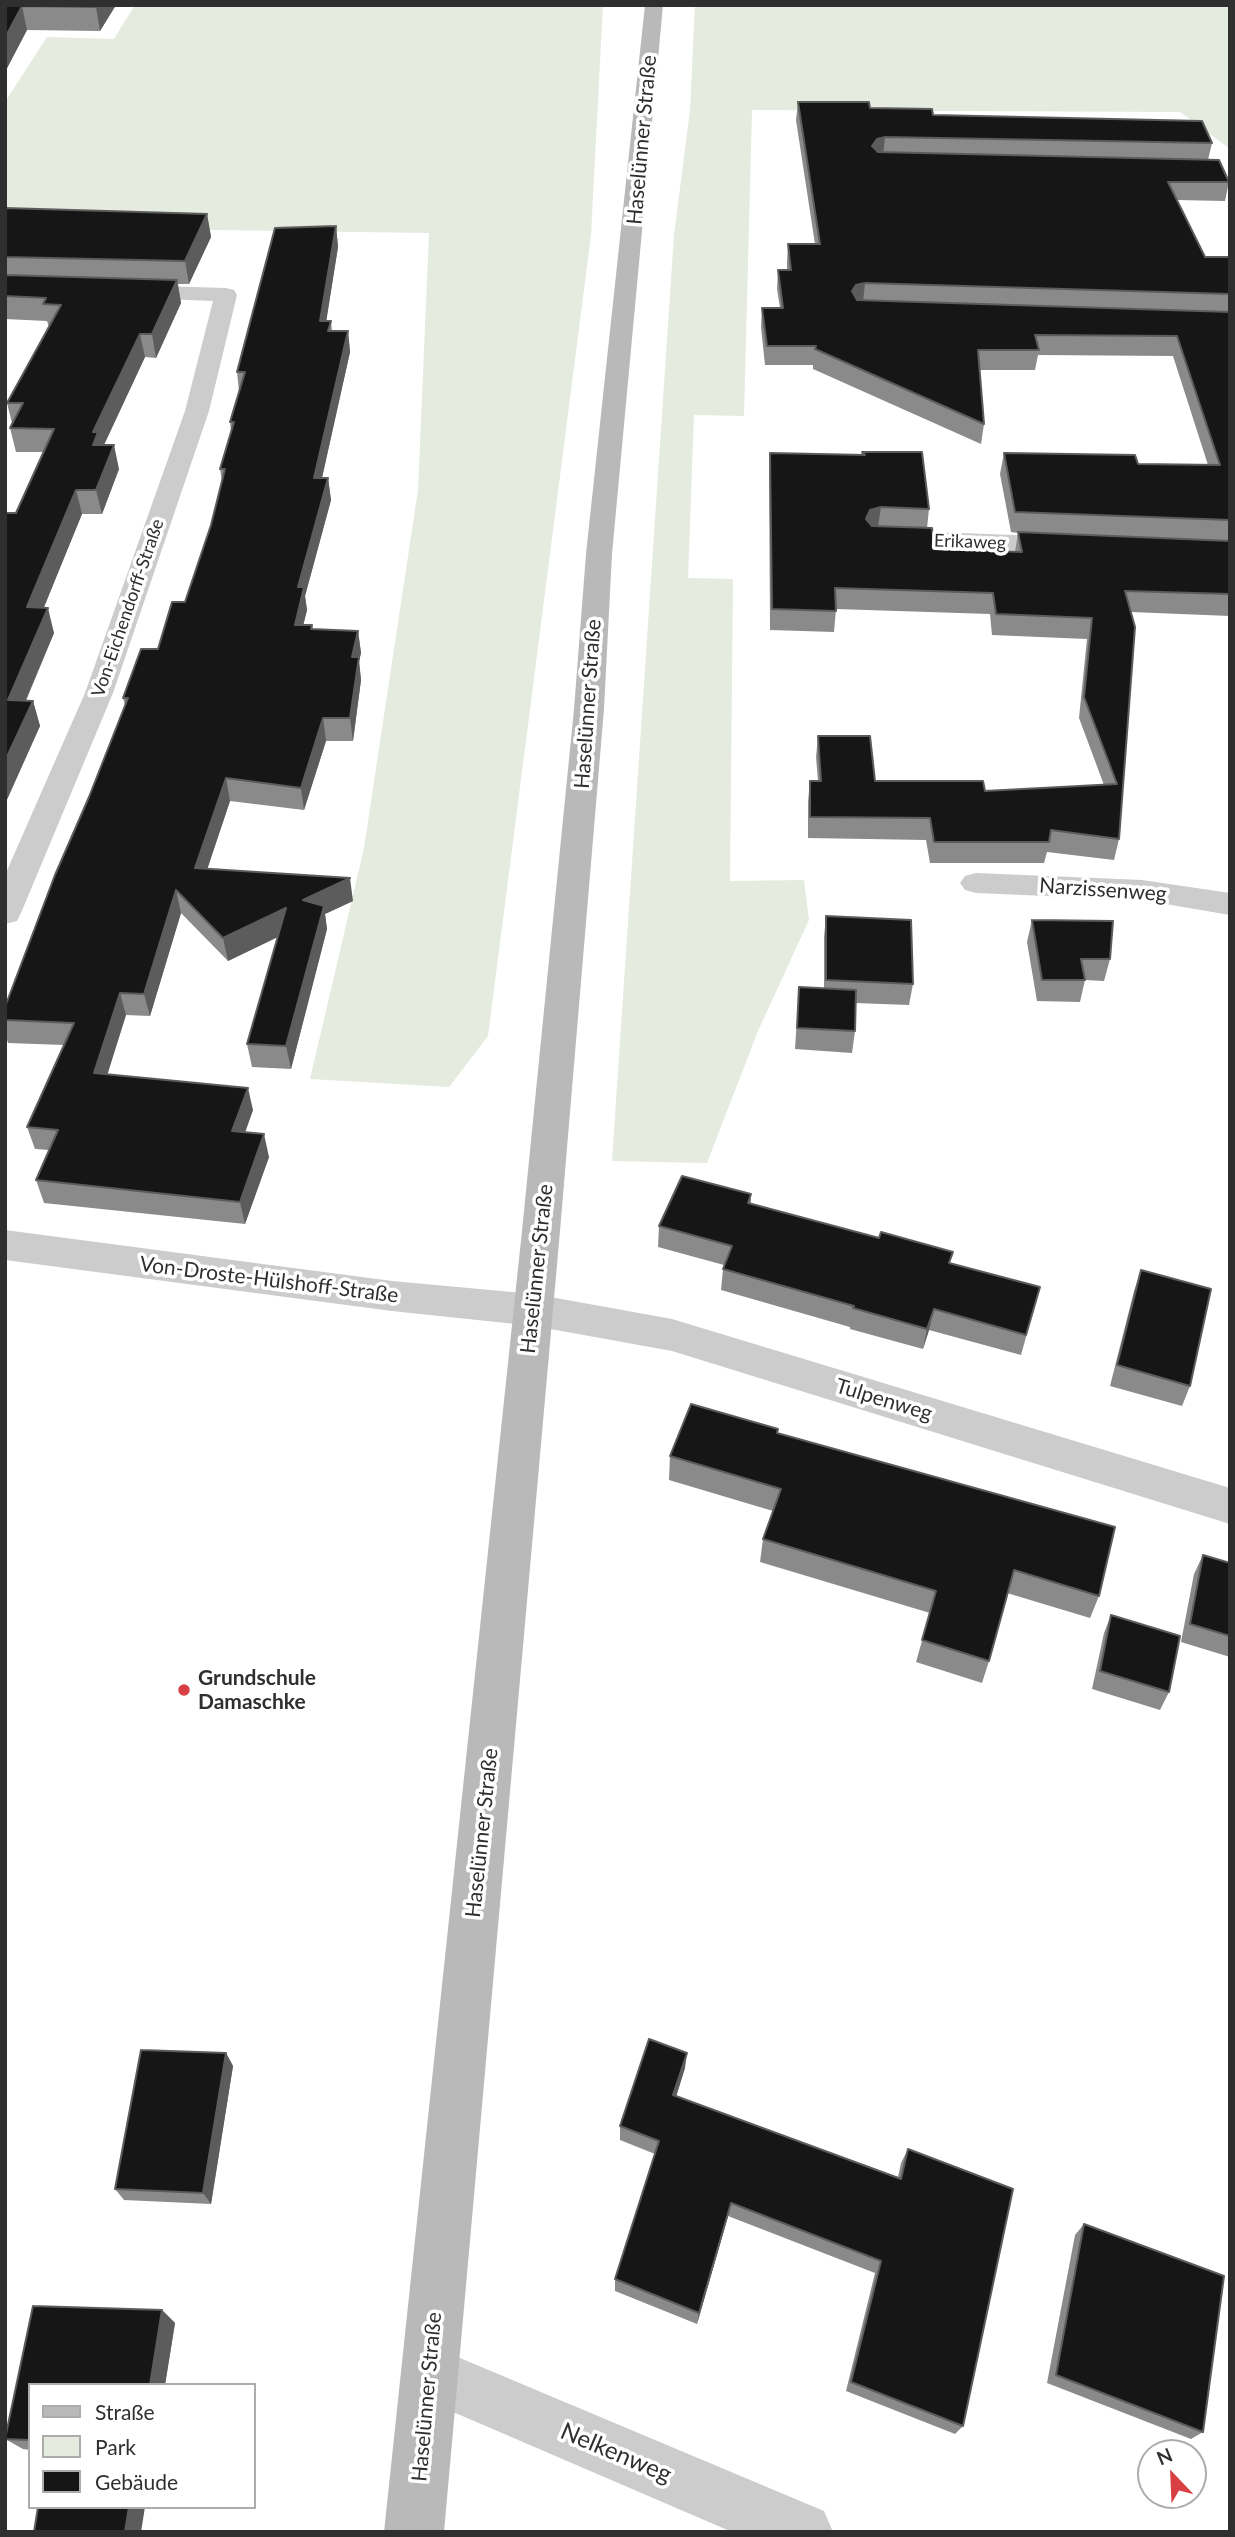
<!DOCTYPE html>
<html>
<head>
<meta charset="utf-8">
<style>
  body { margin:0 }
  #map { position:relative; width:1235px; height:2537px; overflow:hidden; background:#fff; font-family:Lato,sans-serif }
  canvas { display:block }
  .frame { position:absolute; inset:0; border:7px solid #2f2f2f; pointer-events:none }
  .legend { position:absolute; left:28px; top:2383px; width:228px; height:126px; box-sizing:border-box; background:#fff; border:2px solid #acacac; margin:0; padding:9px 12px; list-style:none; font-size:21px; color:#2f2f2f }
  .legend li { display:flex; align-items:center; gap:14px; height:35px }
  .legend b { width:35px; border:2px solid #acacac }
  .north { position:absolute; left:1137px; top:2439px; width:70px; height:70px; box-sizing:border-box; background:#fff; border:2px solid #acacac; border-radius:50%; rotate:337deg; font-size:19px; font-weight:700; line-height:28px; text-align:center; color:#2f2f2f }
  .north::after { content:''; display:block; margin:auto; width:24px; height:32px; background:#d84043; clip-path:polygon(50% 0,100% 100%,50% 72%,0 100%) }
</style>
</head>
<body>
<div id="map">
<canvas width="1235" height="2537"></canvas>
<div class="frame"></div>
<ul class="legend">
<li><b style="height:9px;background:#b9b9b9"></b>Straße</li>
<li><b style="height:19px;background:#e5ebdf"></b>Park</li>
<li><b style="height:19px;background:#161616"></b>Gebäude</li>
</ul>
<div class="north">N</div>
</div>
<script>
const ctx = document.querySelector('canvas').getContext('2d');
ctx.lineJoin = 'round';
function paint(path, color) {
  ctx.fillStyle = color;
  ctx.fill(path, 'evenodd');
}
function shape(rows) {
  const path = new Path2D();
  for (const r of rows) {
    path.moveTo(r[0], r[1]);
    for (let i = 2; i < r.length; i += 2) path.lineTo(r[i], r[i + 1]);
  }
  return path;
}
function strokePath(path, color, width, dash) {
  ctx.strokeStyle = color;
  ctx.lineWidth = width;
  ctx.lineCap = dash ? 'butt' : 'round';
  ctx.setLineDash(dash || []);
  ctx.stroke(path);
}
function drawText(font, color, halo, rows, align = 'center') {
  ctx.font = font + ' Lato,sans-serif';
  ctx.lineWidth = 7;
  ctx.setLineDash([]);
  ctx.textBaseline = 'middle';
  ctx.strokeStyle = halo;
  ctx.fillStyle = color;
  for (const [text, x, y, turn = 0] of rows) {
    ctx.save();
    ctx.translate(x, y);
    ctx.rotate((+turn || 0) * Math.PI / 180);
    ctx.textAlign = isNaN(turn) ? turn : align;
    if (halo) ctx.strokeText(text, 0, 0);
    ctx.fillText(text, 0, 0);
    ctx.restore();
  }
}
paint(shape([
  [135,5,603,5,591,235,488,1036,449,1087,310,1079,364,848,418,490,429,233,5,227,5,102,47,37,114,39],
  [695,5,1230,5,1230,149,1180,112,752,110,744,416,694,415,688,578,733,579,730,881,804,880,809,920,758,1031,707,1163,612,1161,674,235,690,110]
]), '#e5ebdf');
paint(shape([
  [126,285,226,288,234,290,237,295,209,411,113,693,21,913,17,921,5,924,5,875,85,693,185,411,213,301,118,297,115,292,118,287,126,285],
  [882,530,1067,537,1076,539,1080,545,1076,551,1067,553,873,544,869,538,873,532,882,530],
  [976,873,1142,880,1230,893,1230,915,1142,900,976,893,965,890,960,883,965,876,976,873],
  [5,1230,392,1281,534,1294,672,1319,1230,1488,1230,1524,672,1351,534,1326,392,1311,5,1260,5,1230],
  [429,2345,824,2511,833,2532,732,2532,409,2393,401,2373,409,2353,429,2345]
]), '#ccc');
paint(shape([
  [645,5,663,5,612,554,604,709,560,1231,444,2532,384,2532,522,1231,574,709,586,554,645,5]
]), '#b9b9b9');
paint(shape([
  [5,5,116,5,100,31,27,30,5,72],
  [798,102,1212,143,1208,160,1229,182,1225,201,1177,200,1205,257,1230,257,1230,616,1131,612,1119,839,1114,860,1047,852,1044,863,930,863,926,840,808,838,808,802,810,781,818,781,816,757,818,736,875,781,985,791,1104,785,1079,718,1087,639,992,635,990,614,836,609,834,632,770,630,769,473,770,453,861,455,862,452,929,509,927,528,935,549,1015,552,1018,533,1011,532,1000,474,1004,453,1138,464,1208,465,1173,356,1038,355,1035,370,979,370,984,424,981,444,813,369,813,365,765,365,761,327,762,308,780,308,777,289,778,270,787,270,787,263,788,244,815,244,796,120],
  [5,208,207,214,211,237,189,284,178,284,181,303,156,358,145,357,104,445,119,469,102,514,82,514,43,608,54,633,26,701,33,701,40,726,5,804,5,513,16,513,43,452,16,452,10,428,12,423,7,403,49,327,47,321,5,319],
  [336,226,338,247,326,321,331,321,332,331,348,331,350,352,322,478,328,478,331,500,305,596,307,610,303,625,312,625,313,629,358,631,361,653,359,661,361,680,353,741,326,741,304,810,230,801,207,869,353,901,325,914,327,929,291,1069,252,1067,247,1044,278,937,228,961,181,913,150,1016,126,1015,107,1074,253,1110,245,1133,269,1157,245,1224,44,1203,36,1180,49,1150,35,1149,27,1127,64,1045,8,1043,5,1033,5,1007,125,705,123,698,158,649,185,602,211,525,222,481,220,469,231,431,230,422,239,391,237,372],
  [826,916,913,984,909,1005,855,1003,855,1031,852,1053,795,1049,799,987,824,988,824,937],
  [1032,920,1110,959,1104,981,1085,980,1080,1002,1037,1001,1027,942],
  [751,1194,751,1203,951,1263,1040,1287,1021,1355,929,1330,923,1349,850,1329,850,1327,721,1290,723,1269,724,1265,658,1247,659,1226],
  [1141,1270,1190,1386,1182,1406,1110,1386,1134,1291],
  [778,1433,1099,1596,1090,1618,1007,1593,989,1661,982,1683,916,1662,930,1613,760,1562,763,1539,773,1511,669,1480,670,1456],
  [1203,1555,1230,1563,1230,1657,1181,1642,1194,1574],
  [1111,1615,1169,1692,1160,1710,1092,1689,1104,1633],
  [226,2053,233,2066,211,2204,124,2200,115,2189],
  [685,2068,676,2096,898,2177,901,2163,908,2149,963,2426,955,2434,846,2391,875,2273,728,2216,697,2324,615,2291,615,2279,655,2154,620,2140,620,2126],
  [1084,2224,1203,2432,1191,2439,1047,2383,1075,2235],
  [33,2306,162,2310,175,2323,165,2385,30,2385,30,2450,23,2449,5,2439]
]), '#8a8a8a');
paint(shape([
  [97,5,116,5,100,31,96,7],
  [22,6,27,30,5,72,5,38],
  [885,137,883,155,875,157,872,146,877,139],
  [207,214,211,237,189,284,185,261],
  [336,226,338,247,323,342,320,321],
  [177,280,181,303,156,358,152,334],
  [865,283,863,302,854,304,852,291,856,285],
  [348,331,350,352,317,500,314,478],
  [140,334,145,357,102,449,93,445,93,432],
  [114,445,119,469,102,514,96,490],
  [328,478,331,500,305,596,307,610,298,647,295,625,298,587],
  [76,490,82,514,34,632,27,607],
  [881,507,878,527,868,531,866,519,870,510],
  [48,608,54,633,15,725,8,700],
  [358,631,361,653,359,661,361,680,353,741,350,718,352,657],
  [33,701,40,726,5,804,5,761],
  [323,718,326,741,304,810,301,788],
  [226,778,230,801,200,891,195,868],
  [350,878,353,901,325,914,327,929,291,1069,286,1046,303,900],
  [176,890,181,913,150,1016,144,994],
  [286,908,290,931,228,961,223,938],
  [120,993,126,1015,101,1095,94,1073],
  [248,1088,253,1110,237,1154,232,1131],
  [264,1134,269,1157,245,1224,240,1202],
  [934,1309,929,1330,923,1349,927,1329],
  [226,2053,233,2066,211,2204,203,2193],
  [687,2053,685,2068,672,2110,673,2095],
  [731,2203,728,2216,697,2324,699,2313],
  [162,2310,175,2323,165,2385,150,2385],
  [129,2507,145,2507,141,2532,125,2532]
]), '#5c5c5c');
const building = shape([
  [5,5,97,5,96,7,22,6,5,38,5,5],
  [798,102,869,102,870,108,932,109,933,115,1202,121,1212,143,885,137,877,139,872,146,878,152,1219,160,1229,182,1168,182,1205,257,1230,257,1230,294,865,283,856,285,852,291,857,300,1230,312,1230,520,1015,512,1004,453,1135,455,1138,464,1220,465,1177,336,1035,335,1039,350,978,350,984,424,815,349,816,346,767,346,762,308,783,308,778,270,791,270,788,244,820,244,798,102],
  [5,208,207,214,185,261,5,257,5,208],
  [336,226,320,321,331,321,328,331,348,331,314,478,328,478,298,587,304,587,295,625,312,625,311,629,358,631,352,657,359,657,350,718,323,718,301,788,226,778,195,868,350,878,303,900,324,906,286,1046,247,1044,286,908,223,938,176,890,144,994,120,993,94,1073,248,1088,232,1131,264,1134,240,1202,36,1180,58,1130,27,1127,74,1023,5,1020,5,1007,55,875,89,797,128,698,123,698,141,649,158,649,172,602,185,602,211,525,225,469,220,469,234,422,230,422,245,372,237,372,275,228,336,226],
  [5,275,177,280,152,334,140,334,93,432,98,432,93,445,114,445,96,490,76,490,27,607,48,608,8,700,33,701,5,761,5,513,16,513,54,429,10,428,23,403,7,403,61,305,43,304,46,298,5,296,5,275],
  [862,452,922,452,929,509,881,507,870,510,866,519,872,526,932,528,935,549,1022,552,1018,532,1230,541,1230,594,1125,591,1135,627,1119,839,1051,830,1049,842,934,842,930,818,810,817,810,781,821,781,818,736,870,736,875,781,983,781,985,791,1117,784,1084,697,1092,618,996,614,993,593,835,588,836,611,772,609,770,453,865,455,862,452],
  [826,916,911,920,913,984,826,980,826,916],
  [1032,920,1113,921,1110,959,1081,959,1085,980,1042,980,1032,920],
  [799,987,856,990,855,1031,797,1028,799,987],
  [682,1176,751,1194,748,1203,879,1238,881,1232,953,1252,949,1263,1040,1287,1026,1335,934,1309,927,1329,853,1308,854,1306,723,1269,732,1246,659,1226,682,1176],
  [1141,1270,1211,1289,1190,1386,1117,1365,1141,1270],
  [691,1404,778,1429,777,1433,1115,1527,1099,1596,1014,1570,989,1661,922,1640,936,1591,763,1539,781,1489,670,1456,691,1404],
  [1203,1555,1230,1563,1230,1636,1190,1624,1203,1555],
  [1111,1615,1180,1636,1169,1692,1100,1671,1111,1615],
  [649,2039,687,2053,673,2095,901,2179,908,2149,1013,2189,963,2426,851,2382,881,2261,731,2203,699,2313,615,2279,659,2141,620,2126,649,2039],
  [141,2050,226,2053,203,2193,115,2189,141,2050],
  [1084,2224,1224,2276,1203,2432,1056,2375,1084,2224],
  [33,2306,162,2310,150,2385,30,2385,30,2440,5,2439,33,2306],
  [38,2507,129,2507,125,2532,34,2532,38,2507]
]);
paint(building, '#161616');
strokePath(building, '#5c5c5c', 2);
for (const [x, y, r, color] of [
  [184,1690,7,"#d84043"]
]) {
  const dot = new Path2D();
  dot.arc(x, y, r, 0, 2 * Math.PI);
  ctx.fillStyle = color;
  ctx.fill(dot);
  strokePath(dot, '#fff', 2.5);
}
drawText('18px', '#2f2f2f', '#fff', [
  ["Erikaweg",970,542,2],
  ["Von-Eichendorff-Straße",128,608,-71]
]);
drawText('21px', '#2f2f2f', '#fff', [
  ["Haselünner Straße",642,140,-85],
  ["Haselünner Straße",588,704,-86],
  ["Narzissenweg",1103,890,4],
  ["Haselünner Straße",537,1269,-84],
  ["Von-Droste-Hülshoff-Straße",269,1280,7],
  ["Tulpenweg",884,1400,17],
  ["Haselünner Straße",482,1833,-84],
  ["Haselünner Straße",427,2397,-85]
]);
drawText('bold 21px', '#2f2f2f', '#fff', [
  ["Grundschule",198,1678],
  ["Damaschke",198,1702]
], 'left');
drawText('24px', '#2f2f2f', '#fff', [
  ["Nelkenweg",616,2453,23]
]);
</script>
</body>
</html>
